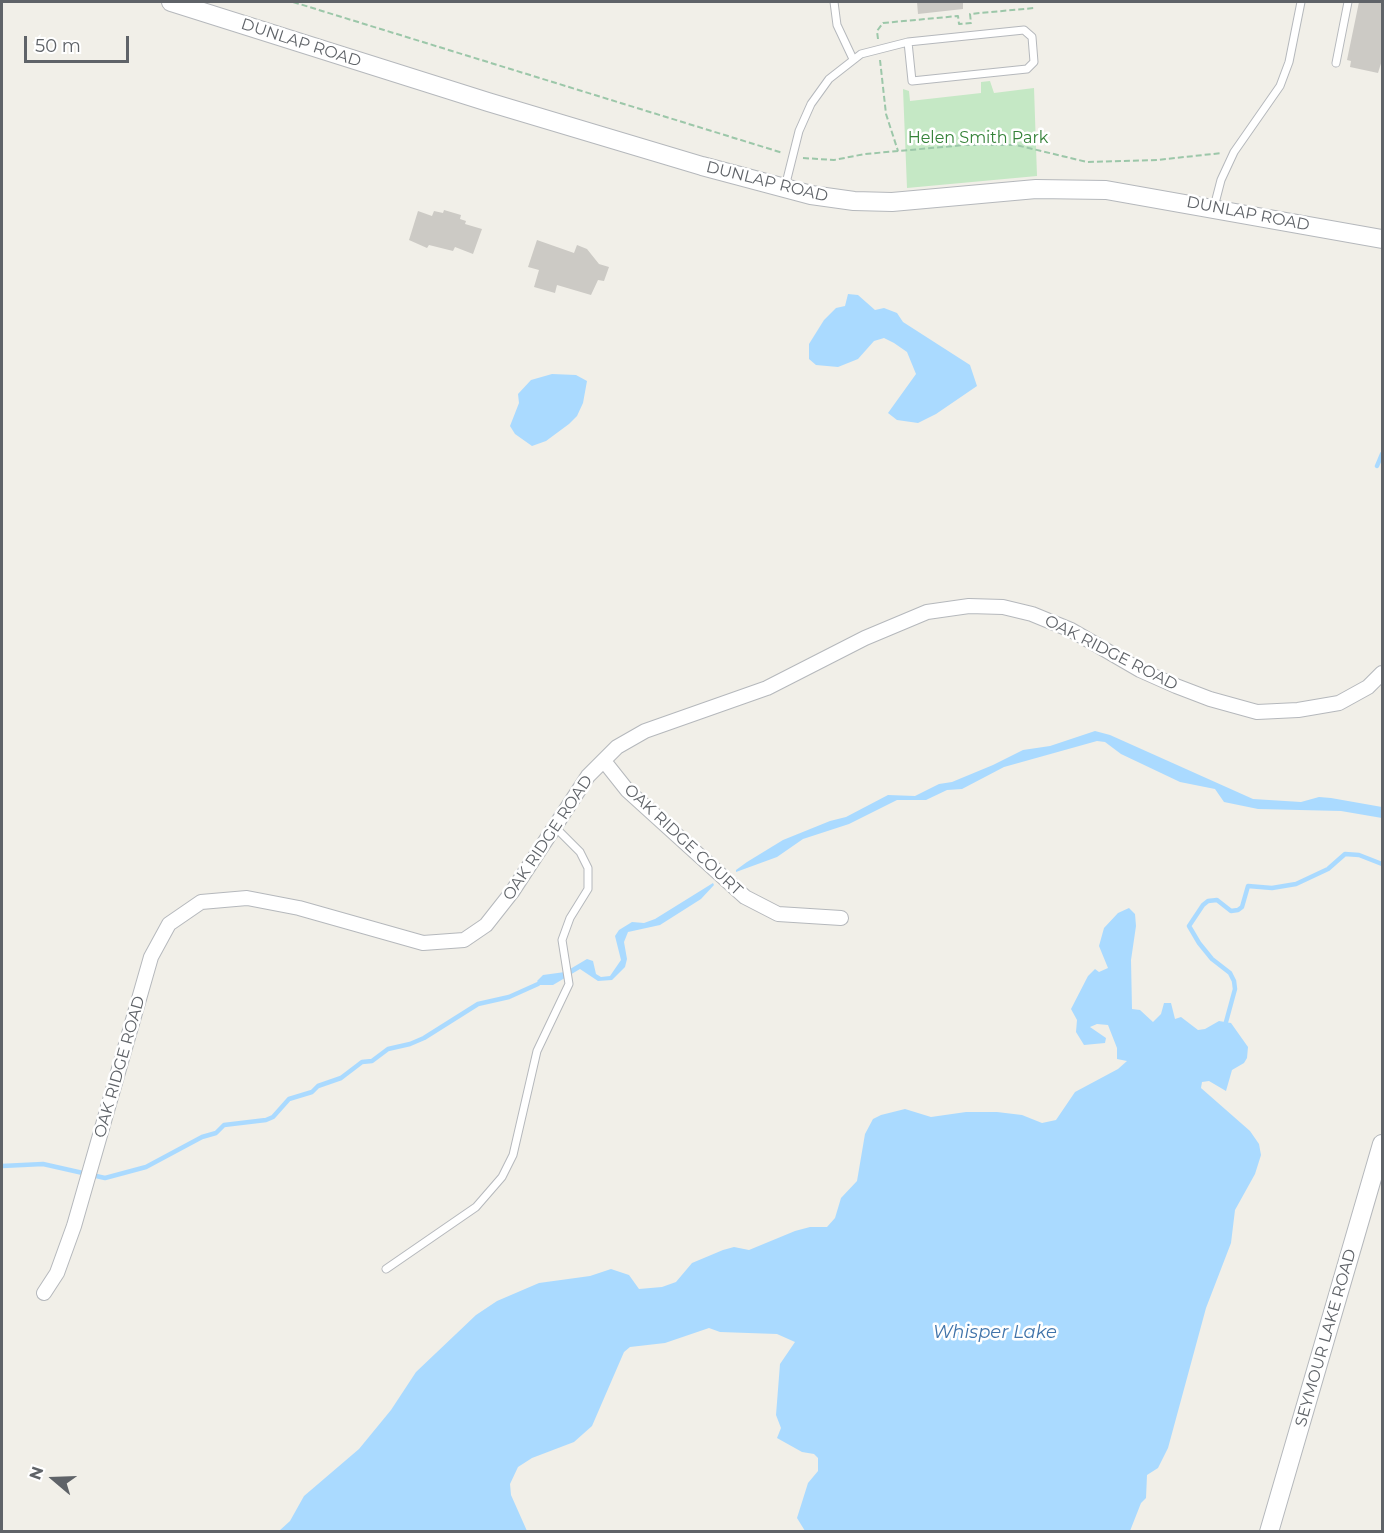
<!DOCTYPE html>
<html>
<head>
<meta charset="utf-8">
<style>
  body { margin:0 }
  #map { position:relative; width:1384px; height:1533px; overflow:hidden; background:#f1efe8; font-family:Montserrat,sans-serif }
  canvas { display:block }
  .frame { position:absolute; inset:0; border:3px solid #5f6368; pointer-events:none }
  .north { position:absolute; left:24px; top:1449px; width:60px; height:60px; -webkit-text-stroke:4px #fff; paint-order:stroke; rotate:289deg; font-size:16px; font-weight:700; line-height:24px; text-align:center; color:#5f6368 }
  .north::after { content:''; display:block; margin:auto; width:21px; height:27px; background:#5f6368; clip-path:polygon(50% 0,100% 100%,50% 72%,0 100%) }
  .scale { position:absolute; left:24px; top:36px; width:105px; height:27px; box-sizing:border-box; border:3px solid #5f6368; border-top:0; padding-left:8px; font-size:18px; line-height:21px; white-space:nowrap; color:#5f6368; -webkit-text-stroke:4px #fff; paint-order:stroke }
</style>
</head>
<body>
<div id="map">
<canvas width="1384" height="1533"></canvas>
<div class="frame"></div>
<div class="north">N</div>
<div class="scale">50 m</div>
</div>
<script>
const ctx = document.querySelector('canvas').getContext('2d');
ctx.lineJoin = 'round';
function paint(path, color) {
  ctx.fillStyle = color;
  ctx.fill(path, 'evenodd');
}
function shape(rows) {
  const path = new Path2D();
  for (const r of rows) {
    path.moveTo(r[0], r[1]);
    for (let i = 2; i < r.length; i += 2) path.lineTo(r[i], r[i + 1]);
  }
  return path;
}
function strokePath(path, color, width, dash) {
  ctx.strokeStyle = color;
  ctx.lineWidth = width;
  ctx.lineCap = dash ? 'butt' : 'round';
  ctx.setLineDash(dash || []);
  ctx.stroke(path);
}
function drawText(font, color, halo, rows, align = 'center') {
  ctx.font = font + ' Montserrat,sans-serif';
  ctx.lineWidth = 5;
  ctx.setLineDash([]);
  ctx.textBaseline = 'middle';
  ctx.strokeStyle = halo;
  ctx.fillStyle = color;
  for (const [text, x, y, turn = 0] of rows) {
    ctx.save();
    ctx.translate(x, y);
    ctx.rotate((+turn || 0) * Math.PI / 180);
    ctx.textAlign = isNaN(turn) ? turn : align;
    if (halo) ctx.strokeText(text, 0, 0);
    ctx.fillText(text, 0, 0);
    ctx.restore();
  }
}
paint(shape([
  [990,81,994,93,1034,88,1037,176,907,188,903,89,909,91,910,101,981,93,981,82]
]), '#c5e8c5');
paint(shape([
  [848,294,858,295,875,310,884,308,897,313,903,322,970,365,977,386,936,414,918,423,897,420,888,413,916,374,907,352,894,343,884,338,874,341,858,359,838,367,816,365,809,359,809,344,824,320,836,308,845,306],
  [552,374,576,375,587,381,583,403,577,416,569,424,546,441,532,446,515,434,510,426,519,403,518,394,531,380],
  [1095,731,1110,735,1253,799,1301,802,1319,797,1331,798,1382,807,1382,818,1341,811,1258,809,1224,802,1215,789,1180,782,1121,754,1105,742,1097,741,1004,767,962,789,947,790,926,800,897,800,849,824,803,839,777,857,736,872,736,870,747,862,783,840,830,821,846,817,888,795,915,796,939,784,952,782,993,765,1023,750,1050,746],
  [713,883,714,885,701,899,660,925,628,932,624,942,627,959,625,967,612,980,598,981,580,969,553,985,540,985,537,981,543,975,565,972,587,959,593,961,596,974,601,977,610,976,621,960,615,936,619,930,632,922,644,923,655,919],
  [1129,908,1135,914,1136,926,1131,960,1132,1009,1140,1010,1153,1022,1161,1014,1164,1003,1171,1003,1175,1019,1181,1017,1198,1030,1205,1029,1219,1021,1231,1023,1248,1047,1247,1058,1244,1063,1232,1070,1226,1091,1209,1081,1202,1082,1201,1088,1250,1131,1259,1144,1261,1155,1255,1174,1235,1210,1231,1243,1206,1308,1168,1448,1158,1468,1147,1475,1146,1498,1141,1503,1130,1531,805,1531,797,1518,808,1483,818,1471,818,1458,814,1454,802,1452,777,1438,781,1428,776,1415,780,1364,795,1342,777,1334,720,1332,709,1328,665,1343,630,1347,624,1352,592,1426,574,1442,532,1458,518,1467,510,1484,511,1495,527,1531,279,1531,290,1521,304,1496,359,1449,391,1410,416,1372,476,1315,497,1301,539,1283,590,1276,611,1269,629,1275,639,1289,662,1287,676,1282,692,1263,723,1250,734,1247,749,1250,795,1231,810,1227,827,1227,835,1218,841,1198,857,1181,865,1134,873,1119,881,1115,905,1109,931,1117,966,1112,997,1112,1022,1115,1042,1123,1056,1120,1075,1092,1118,1069,1127,1061,1117,1059,1117,1048,1108,1025,1097,1024,1090,1027,1106,1038,1105,1043,1084,1045,1076,1032,1077,1020,1071,1009,1088,976,1095,969,1099,972,1108,968,1099,946,1104,928,1118,913]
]), '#aadaff');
strokePath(shape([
  [1377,466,1382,454],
  [1226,1022,1235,989,1234,981,1230,973,1212,959,1199,943,1189,926,1203,905,1208,901,1217,900,1231,911,1238,910,1242,907,1248,886,1272,888,1296,884,1328,869,1345,854,1359,855,1382,864],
  [2,1166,43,1164,105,1178,146,1167,202,1137,216,1133,224,1125,266,1120,273,1117,289,1099,312,1092,318,1086,341,1078,362,1062,372,1061,388,1049,410,1044,424,1038,478,1004,509,997,538,984]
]), '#aadaff', 4.5);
paint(shape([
  [917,2,963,2,963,9,918,14],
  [1359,2,1383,2,1383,57,1378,73,1350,67,1351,61,1347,60],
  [444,210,461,215,460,219,466,221,465,224,482,229,473,254,455,247,453,251,429,245,427,248,409,240,418,211,432,216,434,211,443,213],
  [537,240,574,253,577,245,587,249,599,264,609,267,604,281,598,280,591,295,557,285,555,293,534,287,539,270,528,267]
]), '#cccac5');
const service = shape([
  [834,2,837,25,853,59],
  [1336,63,1348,2],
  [785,187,799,131,811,104,829,79,861,54,908,42,1024,30,1032,37,1034,62,1027,69,912,81,908,42],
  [1214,207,1221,180,1234,152,1280,86,1289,62,1301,2],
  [386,1269,476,1207,502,1177,513,1155,537,1051,569,984,562,940,570,918,588,889,588,868,580,852,555,827]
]);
const minor = shape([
  [604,761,627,790,745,897,778,914,841,918],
  [44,1293,57,1273,74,1226,151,957,169,924,201,902,247,898,299,908,423,943,464,940,486,925,512,892,588,776,617,747,645,731,767,688,865,638,927,612,969,606,1003,607,1032,614,1071,630,1140,670,1176,686,1210,699,1257,712,1298,710,1339,703,1368,687,1382,673]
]);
const tertiary = shape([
  [171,2,488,102,702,166,811,195,854,201,892,202,1036,189,1106,190,1382,239],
  [1269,1532,1382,1144]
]);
strokePath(service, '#b5b8bc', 9);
strokePath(minor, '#b5b8bc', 16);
strokePath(tertiary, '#b5b8bc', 20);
strokePath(shape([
  [293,2,783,153],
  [878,39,877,31,883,23,958,16,959,24,971,23,970,14,1034,8],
  [880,60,886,114,898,151],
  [803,158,834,160,865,154,965,145,1016,145,1087,162,1157,160,1222,153]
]), '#9cc7a9', 2, [6, 3]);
strokePath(service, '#fff', 7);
strokePath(minor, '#fff', 14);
strokePath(tertiary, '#fff', 18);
drawText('16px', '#5f6368', '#fff', [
  ["DUNLAP ROAD",301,43,18],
  ["DUNLAP ROAD",767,182,14],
  ["DUNLAP ROAD",1248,214,11],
  ["OAK RIDGE ROAD",1111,653,27],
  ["OAK RIDGE ROAD",548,838,-56],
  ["OAK RIDGE COURT",683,840,43],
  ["OAK RIDGE ROAD",120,1067,-74],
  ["SEYMOUR LAKE ROAD",1326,1338,-74]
]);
drawText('16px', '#348238', '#fff', [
  ["Helen Smith Park",978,138]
]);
drawText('italic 18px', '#4174aa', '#fff', [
  ["Whisper Lake",995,1333]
]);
</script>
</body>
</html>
